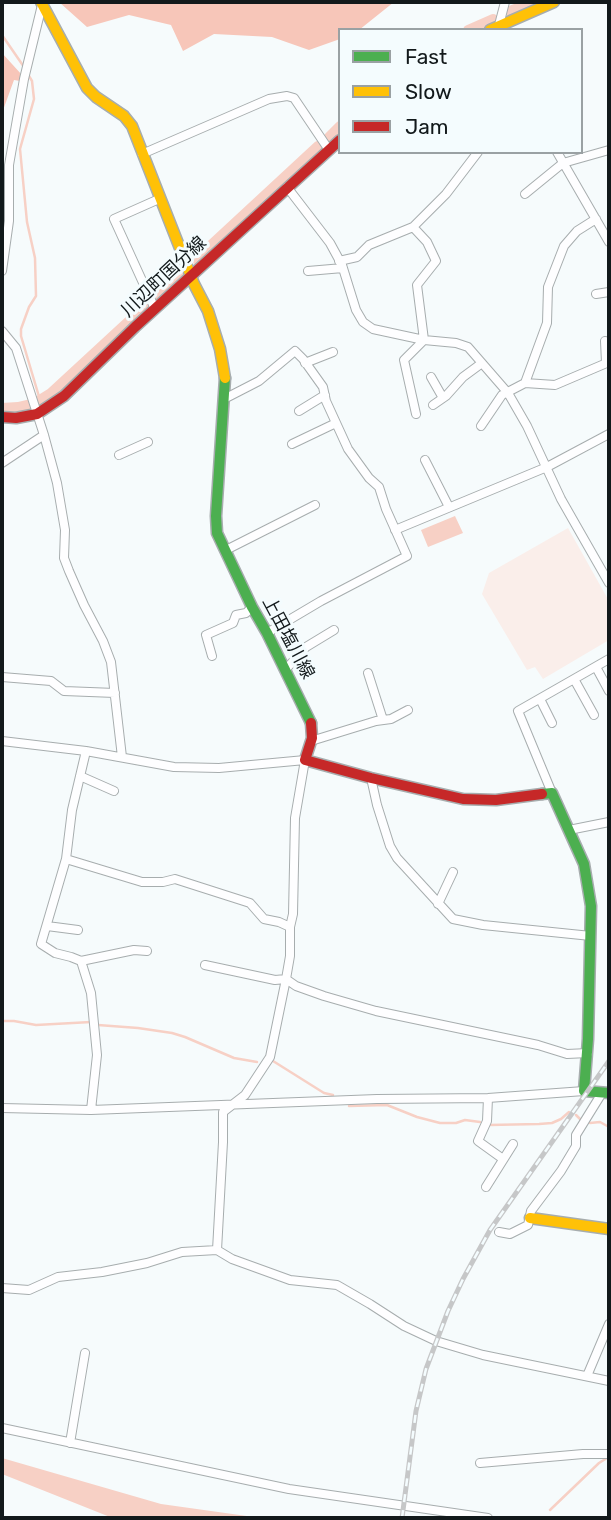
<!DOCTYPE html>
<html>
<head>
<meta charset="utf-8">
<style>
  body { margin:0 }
  #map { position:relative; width:611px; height:1520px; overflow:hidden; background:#f6fbfc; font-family:Rubik,sans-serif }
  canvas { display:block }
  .frame { position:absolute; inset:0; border:4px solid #12191b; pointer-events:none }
  .legend { position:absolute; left:338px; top:28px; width:245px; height:126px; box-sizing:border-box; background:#f4fcfe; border:2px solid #9aa1a3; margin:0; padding:9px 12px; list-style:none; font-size:21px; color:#12191b }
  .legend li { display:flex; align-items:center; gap:14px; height:35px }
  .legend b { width:35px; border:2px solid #9aa1a3 }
</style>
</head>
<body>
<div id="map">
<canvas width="611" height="1520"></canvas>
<div class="frame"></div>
<ul class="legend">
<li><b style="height:9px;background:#4caf50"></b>Fast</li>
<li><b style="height:9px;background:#ffc107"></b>Slow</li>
<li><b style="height:9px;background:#c62828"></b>Jam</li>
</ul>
</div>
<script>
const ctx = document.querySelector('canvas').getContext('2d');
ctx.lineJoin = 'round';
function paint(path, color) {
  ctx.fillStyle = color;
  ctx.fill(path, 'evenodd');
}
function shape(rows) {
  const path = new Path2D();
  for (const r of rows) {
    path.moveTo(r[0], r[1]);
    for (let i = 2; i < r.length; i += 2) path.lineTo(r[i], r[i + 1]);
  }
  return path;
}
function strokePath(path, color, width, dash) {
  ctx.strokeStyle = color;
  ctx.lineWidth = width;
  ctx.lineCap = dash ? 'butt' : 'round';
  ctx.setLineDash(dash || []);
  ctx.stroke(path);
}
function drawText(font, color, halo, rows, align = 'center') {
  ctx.font = font + ' Rubik,"Noto Sans JP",sans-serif';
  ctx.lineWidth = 6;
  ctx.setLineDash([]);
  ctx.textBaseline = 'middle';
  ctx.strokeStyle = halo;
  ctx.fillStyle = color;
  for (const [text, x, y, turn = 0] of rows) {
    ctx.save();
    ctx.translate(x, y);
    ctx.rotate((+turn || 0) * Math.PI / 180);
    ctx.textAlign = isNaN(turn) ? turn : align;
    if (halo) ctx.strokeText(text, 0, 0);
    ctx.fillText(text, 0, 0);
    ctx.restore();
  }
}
paint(shape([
  [568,528,609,601,609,640,543,679,535,667,527,670,482,594,489,573]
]), '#faeeea');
paint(shape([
  [59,2,302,2,322,4,331,2,394,2,359,30,340,30,340,39,309,50,272,37,214,34,183,51,171,25,129,15,87,27],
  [2,53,22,75,20,81,14,80,2,113]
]), '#f7c6b9');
paint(shape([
  [455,516,463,533,428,547,421,530],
  [2,1458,161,1504,261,1518,122,1518,110,1517,2,1474]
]), '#f7d0c5');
strokePath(shape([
  [2,35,24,67],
  [29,76,32,81,34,99,20,149,27,222,35,258,36,296,29,307,21,329,21,336,40,400],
  [2,1021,14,1021,36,1025,91,1022],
  [98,1025,138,1028,172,1033,185,1037,234,1058,257,1062],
  [273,1061,324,1093,333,1095],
  [349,1106,387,1105,417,1117,440,1123,456,1123,465,1120,480,1122],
  [576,1115,580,1119],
  [590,1123,600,1122,609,1127],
  [489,1125,539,1124,552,1123,561,1119,569,1112],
  [550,1510,599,1463,607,1458]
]), '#f7d0c5', 2.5);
strokePath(shape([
  [510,11,533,2],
  [468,30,493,19],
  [329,137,340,126],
  [196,259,318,146],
  [2,408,18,407,35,403,51,393,181,273]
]), '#f7d0c5', 10);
const street = shape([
  [501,29,499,25,505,2],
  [478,152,446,194,413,227,427,242,436,261,417,285,424,340,456,343,468,347,508,393,527,426,561,499,609,583],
  [557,152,609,242],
  [142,154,269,99,287,96,294,98,329,150],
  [287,187,330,243,342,265,356,310,363,322,373,329,424,340],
  [525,194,563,163,609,150],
  [339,261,357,257,369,245,413,227],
  [2,271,9,221,9,165,24,79,42,5],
  [308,271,343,268],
  [596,294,609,292],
  [155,309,114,219,159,199],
  [2,331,16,348,44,435,57,483,65,530,64,558,69,571,84,605,103,641,111,662,122,757],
  [605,341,606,363],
  [305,363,333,352],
  [431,377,443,398],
  [525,383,547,323,548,287,564,246,577,231,596,219],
  [224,399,259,381,295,351,303,359,323,387,326,401,348,449,369,478,379,487,386,509,407,556,321,601,267,633],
  [433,405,446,396,463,377,482,363],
  [299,411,325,395],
  [416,414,404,360,424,340],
  [481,426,502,395,525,383,555,385,609,362],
  [292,444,336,423],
  [119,455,148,442],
  [425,460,449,507],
  [2,463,44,435],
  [395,530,547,467,609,434],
  [226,550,315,505],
  [212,656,206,635,233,623,236,615,246,613,252,607],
  [596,667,609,691],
  [286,669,306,647,334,630],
  [368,673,383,720],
  [2,677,51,681,64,691,115,693],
  [574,679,594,715],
  [540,699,552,723],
  [2,741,86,751,174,767,219,768,305,760,295,818,293,914,290,927,290,956,286,979,270,1057,245,1095,223,1112,223,1142,217,1250],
  [311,741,376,721,391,719,408,710],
  [86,751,72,810,66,859,41,944,55,953,71,957,81,961,134,950,147,951],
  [80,776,114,791],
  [371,778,377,805,390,846,397,858,453,919,483,925,591,936],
  [552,793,518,711,609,659],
  [569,830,609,822],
  [66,859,142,882,163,882,175,879,250,903,264,919,279,922,290,927],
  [438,904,453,872],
  [47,926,78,930],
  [81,961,91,993,97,1055,91,1110],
  [205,965,275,980,286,979,296,986,324,996,376,1011,538,1045,567,1054,588,1053],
  [488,1098,487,1121,478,1141,503,1159],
  [2,1108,91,1110,377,1099,488,1098,584,1091],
  [486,1187,513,1144],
  [499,1232,510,1234,528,1225,531,1211,561,1171,576,1146,576,1135,602,1093],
  [2,1288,29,1290,58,1277,102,1272,147,1263,182,1252,217,1250,232,1259,290,1280,337,1285,370,1304,404,1326,436,1341,483,1355,609,1381],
  [587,1376,609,1324],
  [2,1428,289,1489,488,1518],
  [70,1443,85,1353],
  [480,1463,583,1454,609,1454]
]);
const fast = shape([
  [225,378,216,516,217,533,252,607,267,633,311,723],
  [542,794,552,793,584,864,591,906,588,1039,584,1091,609,1093]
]);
const slow = shape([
  [41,2,87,88,96,97,124,116,132,126,194,284,208,311,220,349,225,378],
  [490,30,554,2],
  [530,1218,609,1229]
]);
const jam = shape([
  [2,417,16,418,37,414,64,396,135,327,340,140],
  [311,723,312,738,305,760,371,778,463,799,496,800,542,794]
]);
strokePath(street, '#a7adae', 10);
strokePath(fast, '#a7adae', 13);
strokePath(slow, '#a7adae', 13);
strokePath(jam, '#a7adae', 13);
strokePath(street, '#fefeff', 8);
strokePath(fast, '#4caf50', 10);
strokePath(slow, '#ffc107', 10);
strokePath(jam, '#c62828', 10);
const rail = shape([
  [402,1518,416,1411,426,1369,448,1311,463,1279,490,1230,609,1061]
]);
strokePath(rail, '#c6c7c8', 5);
strokePath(rail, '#f4fcfe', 2.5, [8]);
drawText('18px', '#12191b', '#f4fcfe', [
  ["川辺町国分線",164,277,-43],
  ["上田塩川線",288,638,62]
]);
</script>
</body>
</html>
